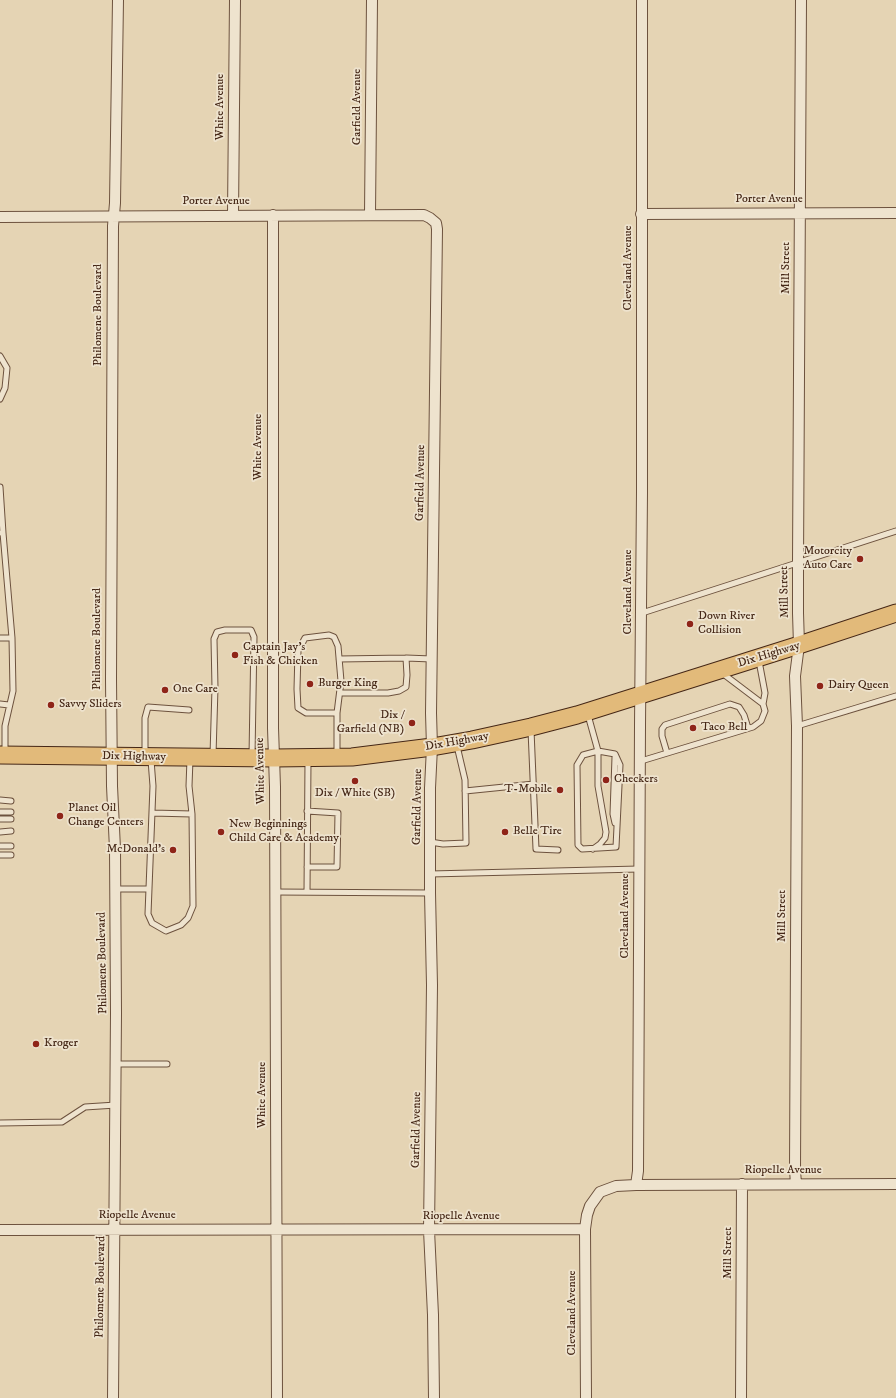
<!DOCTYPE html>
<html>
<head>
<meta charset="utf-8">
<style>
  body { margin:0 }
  canvas { display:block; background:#e5d4b4 }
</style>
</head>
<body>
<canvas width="896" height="1398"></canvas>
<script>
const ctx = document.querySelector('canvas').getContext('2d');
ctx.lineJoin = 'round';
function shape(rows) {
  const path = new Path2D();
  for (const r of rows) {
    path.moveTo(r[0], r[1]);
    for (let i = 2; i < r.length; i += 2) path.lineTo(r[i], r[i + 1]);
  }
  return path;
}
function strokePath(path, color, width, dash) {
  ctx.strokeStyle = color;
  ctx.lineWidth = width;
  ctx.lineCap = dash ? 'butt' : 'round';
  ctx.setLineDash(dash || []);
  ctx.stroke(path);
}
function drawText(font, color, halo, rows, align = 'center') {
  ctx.font = font + ' "IM FELL DW Pica",serif';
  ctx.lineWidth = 3.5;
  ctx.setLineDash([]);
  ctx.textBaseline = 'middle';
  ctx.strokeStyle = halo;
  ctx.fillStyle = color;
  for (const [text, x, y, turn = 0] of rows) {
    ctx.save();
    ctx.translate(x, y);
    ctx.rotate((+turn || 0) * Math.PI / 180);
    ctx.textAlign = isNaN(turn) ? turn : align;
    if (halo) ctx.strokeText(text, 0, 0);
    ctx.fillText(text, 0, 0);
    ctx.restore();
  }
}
const lane = shape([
  [0,356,7,368,5,388,0,399],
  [0,487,3,533,1,533],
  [3,533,12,638],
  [642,613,896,531],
  [0,638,12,638,13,691,5,726,5,752],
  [339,659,406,658],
  [722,673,763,704],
  [340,693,388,693,399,691,406,687,407,675,406,658,432,659],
  [0,704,9,705],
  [588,715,598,751,598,786,606,832,605,838,600,844,593,849],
  [797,726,896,696],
  [531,730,536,849,558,850],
  [598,751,615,754,620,765,616,847,582,849,578,845,577,765,583,755,598,751],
  [667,753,662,736,662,729,665,725,730,704,739,707,744,715,748,728],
  [145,754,145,718,148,707,189,710],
  [337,754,337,713,341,681,338,646,334,637,329,635,305,638,298,651,297,689,298,708,306,713,337,713],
  [213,755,215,688,214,639,217,632,225,630,251,630,254,637,252,756],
  [615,757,613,814,615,823],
  [151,760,153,786,148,914,152,923,166,931,181,925,188,918,193,906,192,814,189,786,190,759],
  [641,761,753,727,761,721,765,711,763,704,765,693,759,661],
  [465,791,534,784],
  [0,800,11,801],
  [0,812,11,812],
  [152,813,192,814],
  [0,819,11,819],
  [0,832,11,831],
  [430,842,443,844,466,843,465,780,457,746],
  [0,846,11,846],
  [0,855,11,855],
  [307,867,337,867,338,813,307,811],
  [430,874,639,869],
  [115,889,148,889],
  [275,892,430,893],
  [307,892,308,761],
  [116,1064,167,1064],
  [0,1123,62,1122,85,1107,116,1105]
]);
const street = shape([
  [370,214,372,0],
  [641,214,896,213],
  [233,215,235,0],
  [273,215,273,728,275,787,277,1398],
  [0,217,424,215,430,218,436,223,437,229,431,713,432,747,430,788,430,893,432,985,429,1230,433,1315,434,1398],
  [796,1184,795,1170,797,726,795,676,799,645,798,613,798,563,801,0],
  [636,1185,638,1171,640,725,642,492,642,0],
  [0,1230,585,1229],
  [113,1398,116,1013,115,849,112,786,111,679,113,226,115,203,118,0],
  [586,1398,585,1229,587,1215,590,1206,600,1192,616,1186,636,1185,896,1184],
  [741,1398,742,1184]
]);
const primary = shape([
  [0,755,274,758,352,757,432,747,472,740,531,727,577,715,799,645,896,613]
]);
strokePath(lane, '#6d523e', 7);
strokePath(street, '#6d523e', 12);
strokePath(primary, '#452716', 19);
strokePath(lane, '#eee3ce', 5);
strokePath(street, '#eee3ce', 10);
strokePath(primary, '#e2ba7a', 17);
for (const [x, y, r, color] of [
  [860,559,4,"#8f2418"],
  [690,624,4,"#8f2418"],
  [235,655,4,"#8f2418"],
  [310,684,4,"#8f2418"],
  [820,686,4,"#8f2418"],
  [165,690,4,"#8f2418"],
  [51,705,4,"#8f2418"],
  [412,723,4,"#8f2418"],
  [693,728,4,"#8f2418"],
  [606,780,4,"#8f2418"],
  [355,781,4,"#8f2418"],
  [560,790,4,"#8f2418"],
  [60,816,4,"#8f2418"],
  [221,832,4,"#8f2418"],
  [505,832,4,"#8f2418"],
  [173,850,4,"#8f2418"],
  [36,1044,4,"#8f2418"]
]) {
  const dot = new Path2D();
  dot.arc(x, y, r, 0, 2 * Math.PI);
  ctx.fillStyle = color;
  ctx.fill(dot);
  strokePath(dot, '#eee3ce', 1.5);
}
drawText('12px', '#452716', '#eee3ce', [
  ["White Avenue",221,107,-90],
  ["Garfield Avenue",358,107,-90],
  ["Porter Avenue",769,200],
  ["Porter Avenue",216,202],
  ["Cleveland Avenue",629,268,-90],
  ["Mill Street",787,268,-90],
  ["Philomene Boulevard",99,315,-90],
  ["White Avenue",259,447,-90],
  ["Garfield Avenue",421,483,-89],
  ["Cleveland Avenue",629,592,-90],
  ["Mill Street",785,592,-91],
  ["Philomene Boulevard",98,639,-90],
  ["Dix Highway",769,655,-17],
  ["Dix Highway",457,742,-10],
  ["Dix Highway",134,757,1],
  ["White Avenue",261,771,-91],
  ["Garfield Avenue",418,807,-89],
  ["Cleveland Avenue",626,916,-90],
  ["Mill Street",783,916,-90],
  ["Philomene Boulevard",103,963,-91],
  ["White Avenue",263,1095,-90],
  ["Garfield Avenue",417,1130,-89],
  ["Riopelle Avenue",783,1171],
  ["Riopelle Avenue",137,1216],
  ["Riopelle Avenue",461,1217],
  ["Mill Street",729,1253,-90],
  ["Philomene Boulevard",101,1287,-89],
  ["Cleveland Avenue",573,1313,-90]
]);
drawText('12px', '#452716', '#eee3ce', [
  ["Motorcity",852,552,"right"],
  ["Auto Care",852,566,"right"],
  ["Down River",698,617],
  ["Collision",698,631],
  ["Captain Jay's",243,648],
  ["Fish & Chicken",243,662],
  ["Burger King",318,684],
  ["Dairy Queen",828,686],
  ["One Care",173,690],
  ["Savvy Sliders",59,705],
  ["Dix /",404,716,"right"],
  ["Garfield (NB)",404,730,"right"],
  ["Taco Bell",701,728],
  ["Checkers",614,780],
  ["T-Mobile",552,790,"right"],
  ["Dix / White (SB)",355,794,"center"],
  ["Planet Oil",68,809],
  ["Change Centers",68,823],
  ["New Beginnings",229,825],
  ["Child Care & Academy",229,839],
  ["Belle Tire",513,832],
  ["McDonald's",165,850,"right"],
  ["Kroger",44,1044]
], 'left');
</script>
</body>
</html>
